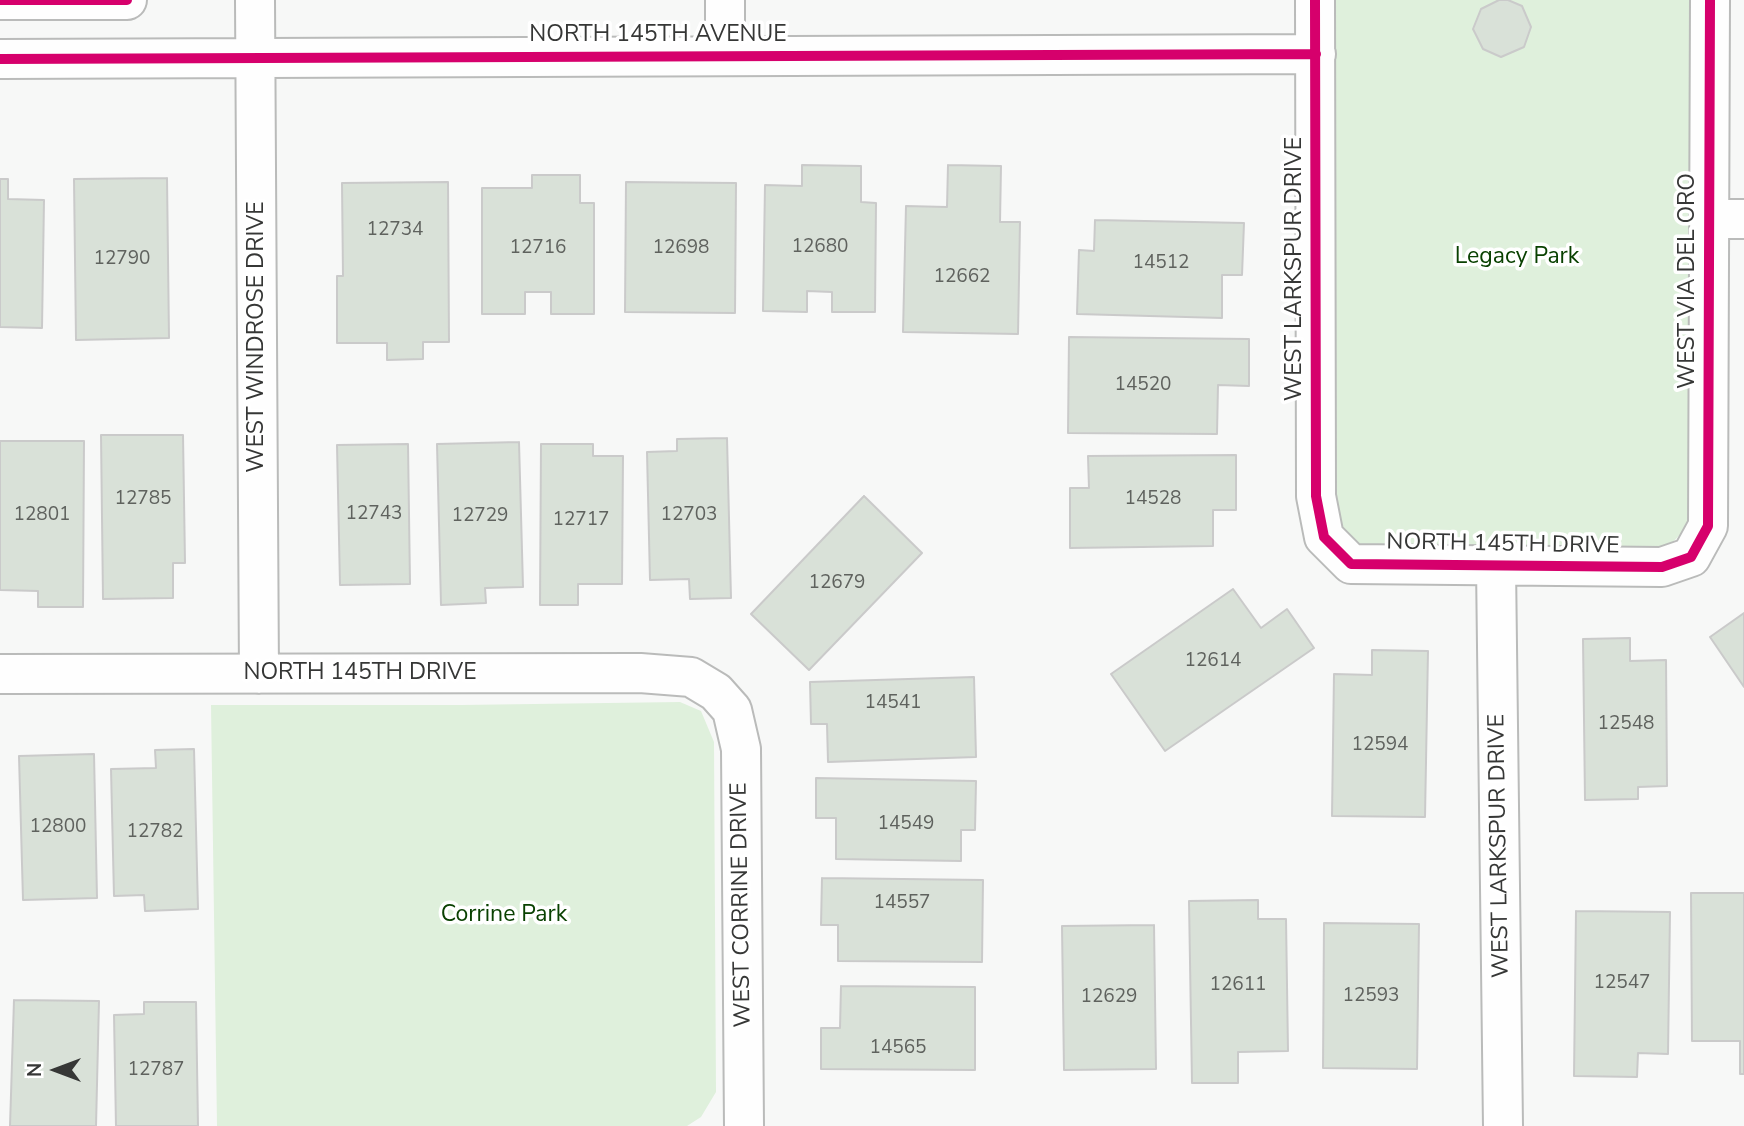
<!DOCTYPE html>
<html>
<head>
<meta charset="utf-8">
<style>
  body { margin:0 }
  #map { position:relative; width:1744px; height:1126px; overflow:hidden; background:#f7f8f7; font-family:"Nunito Sans",sans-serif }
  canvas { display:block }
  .north { position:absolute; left:21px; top:1035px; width:70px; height:70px; -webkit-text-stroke:5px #fff; paint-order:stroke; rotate:270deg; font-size:19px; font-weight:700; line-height:28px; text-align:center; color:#363736 }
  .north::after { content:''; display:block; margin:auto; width:24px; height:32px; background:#363736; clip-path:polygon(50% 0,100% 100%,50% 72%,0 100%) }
</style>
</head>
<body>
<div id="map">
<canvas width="1744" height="1126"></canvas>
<div class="north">N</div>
</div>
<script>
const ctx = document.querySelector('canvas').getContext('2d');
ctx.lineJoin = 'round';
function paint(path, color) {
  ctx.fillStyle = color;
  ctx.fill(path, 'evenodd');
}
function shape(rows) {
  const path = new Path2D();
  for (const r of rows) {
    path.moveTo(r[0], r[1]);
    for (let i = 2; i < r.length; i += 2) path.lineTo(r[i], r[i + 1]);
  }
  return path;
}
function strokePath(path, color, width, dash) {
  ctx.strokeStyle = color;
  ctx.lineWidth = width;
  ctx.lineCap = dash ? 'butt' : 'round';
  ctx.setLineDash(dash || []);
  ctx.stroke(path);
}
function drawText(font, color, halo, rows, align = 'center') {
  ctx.font = font + ' "Nunito Sans",sans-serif';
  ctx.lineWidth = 7;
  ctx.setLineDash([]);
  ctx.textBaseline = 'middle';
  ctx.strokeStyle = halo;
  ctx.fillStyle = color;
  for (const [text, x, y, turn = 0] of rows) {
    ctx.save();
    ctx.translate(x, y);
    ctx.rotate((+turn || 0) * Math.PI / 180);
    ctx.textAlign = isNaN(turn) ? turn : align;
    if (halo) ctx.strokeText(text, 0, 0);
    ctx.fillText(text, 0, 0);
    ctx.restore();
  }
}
paint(shape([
  [1334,0,1699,0,1701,513,1669,546,1358,549,1333,521],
  [680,702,701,711,714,742,716,1092,701,1117,687,1126,217,1126,211,705,461,705]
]), '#dff0dc');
const building = shape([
  [1499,0,1508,0,1522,6,1531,27,1524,47,1501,57,1483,49,1473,29,1481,9,1499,0],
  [802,165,861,166,861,202,876,203,875,312,832,312,832,292,807,291,807,312,763,311,765,185,802,186,802,165],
  [948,165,1001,166,1000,222,1020,222,1018,334,903,332,906,206,947,207,948,165],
  [532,175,580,175,580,203,594,203,594,314,551,314,551,292,525,292,525,314,482,314,482,188,532,188,532,175],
  [167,178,169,338,76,340,74,179,167,178],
  [0,179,8,179,8,199,44,200,42,328,0,327,0,179],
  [448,182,449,342,423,342,423,359,387,360,387,343,337,343,337,276,343,276,342,183,448,182],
  [626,182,736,183,735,313,625,312,626,182],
  [1095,220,1244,223,1242,275,1222,275,1222,318,1077,314,1079,250,1094,251,1095,220],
  [1069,337,1249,339,1249,386,1218,385,1217,434,1068,433,1069,337],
  [101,435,183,435,185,563,173,563,173,598,103,599,101,435],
  [727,438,731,598,690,599,689,579,650,580,647,452,677,451,677,439,727,438],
  [0,441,84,441,83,607,38,607,38,591,0,590,0,441],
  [519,442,523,587,485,588,486,603,441,605,437,444,519,442],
  [408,444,410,584,340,585,337,445,408,444],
  [541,444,593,444,593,456,623,456,622,584,578,584,578,605,540,605,541,444],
  [1236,455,1236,510,1213,510,1213,546,1070,548,1070,488,1089,488,1088,456,1236,455],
  [864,496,922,553,809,670,751,614,864,496],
  [1233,589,1261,628,1287,609,1314,648,1165,751,1111,674,1233,589],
  [1744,613,1744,687,1710,637,1744,613],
  [1630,638,1630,661,1666,660,1667,786,1638,787,1638,799,1585,800,1583,639,1630,638],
  [1372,650,1428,651,1425,817,1332,816,1334,674,1372,675,1372,650],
  [974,677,976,757,828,762,827,724,811,724,810,682,974,677],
  [194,749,198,909,145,911,144,895,114,896,111,769,156,768,155,750,194,749],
  [94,754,97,898,23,900,19,756,94,754],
  [816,778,976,781,975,830,961,830,961,861,836,859,836,818,816,818,816,778],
  [822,878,983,880,982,962,838,961,838,925,821,925,822,878],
  [1691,893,1744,893,1744,1074,1740,1074,1740,1041,1692,1041,1691,893],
  [1258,900,1258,919,1286,919,1288,1051,1238,1052,1238,1083,1192,1083,1189,901,1258,900],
  [1576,911,1670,912,1668,1054,1638,1053,1637,1077,1574,1076,1576,911],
  [1324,923,1419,924,1417,1069,1323,1068,1324,923],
  [1154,925,1156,1069,1064,1070,1062,926,1154,925],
  [841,986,975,987,975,1070,821,1069,821,1028,840,1028,841,986],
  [14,1000,99,1001,96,1126,10,1126,14,1000],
  [144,1002,196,1002,198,1126,116,1126,114,1015,144,1014,144,1002]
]);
paint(building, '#d9e1d8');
strokePath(building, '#cacaca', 2);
const minor = shape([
  [0,0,127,0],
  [255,0,259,674],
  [1315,0,1316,496,1324,537,1351,564,1662,567,1691,557,1708,526,1710,0],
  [725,56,725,0],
  [0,59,1316,54],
  [1710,219,1744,219],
  [1496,566,1503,1126],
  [0,674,640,673,691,677,716,692,732,710,741,749,744,1126]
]);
strokePath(minor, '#babbba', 42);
strokePath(minor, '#fefefe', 38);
strokePath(shape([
  [0,0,127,0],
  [1315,0,1316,496,1324,537,1351,564,1662,567,1691,557,1708,526,1710,0],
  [0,59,1316,54]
]), '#d6006c', 10);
drawText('19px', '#5f625e', null, [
  ["12734",395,230],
  ["12680",820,247],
  ["12716",538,248],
  ["12698",681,248],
  ["12790",122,259],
  ["14512",1161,263],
  ["12662",962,277],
  ["14520",1143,385],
  ["12785",143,499],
  ["14528",1153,499],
  ["12743",374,514],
  ["12801",42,515],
  ["12703",689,515],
  ["12729",480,516],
  ["12717",581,520],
  ["12679",837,583],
  ["12614",1213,661],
  ["14541",893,703],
  ["12548",1626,724],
  ["12594",1380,745],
  ["14549",906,824],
  ["12800",58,827],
  ["12782",155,832],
  ["14557",902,903],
  ["12547",1622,983],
  ["12611",1238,985],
  ["12593",1371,996],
  ["12629",1109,997],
  ["14565",898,1048],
  ["12787",156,1070]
]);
drawText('23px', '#363736', '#fff', [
  ["NORTH 145TH AVENUE",658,35],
  ["WEST LARKSPUR DRIVE",1295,269,-90],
  ["WEST VIA DEL ORO",1688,281,-90],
  ["WEST WINDROSE DRIVE",257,337,-90],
  ["NORTH 145TH DRIVE",1503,545,1],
  ["NORTH 145TH DRIVE",360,673],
  ["WEST LARKSPUR DRIVE",1500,846,-91],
  ["WEST CORRINE DRIVE",742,905,-91]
]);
drawText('23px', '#094101', '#fff', [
  ["Legacy Park",1517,257],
  ["Corrine Park",504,915]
]);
</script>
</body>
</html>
